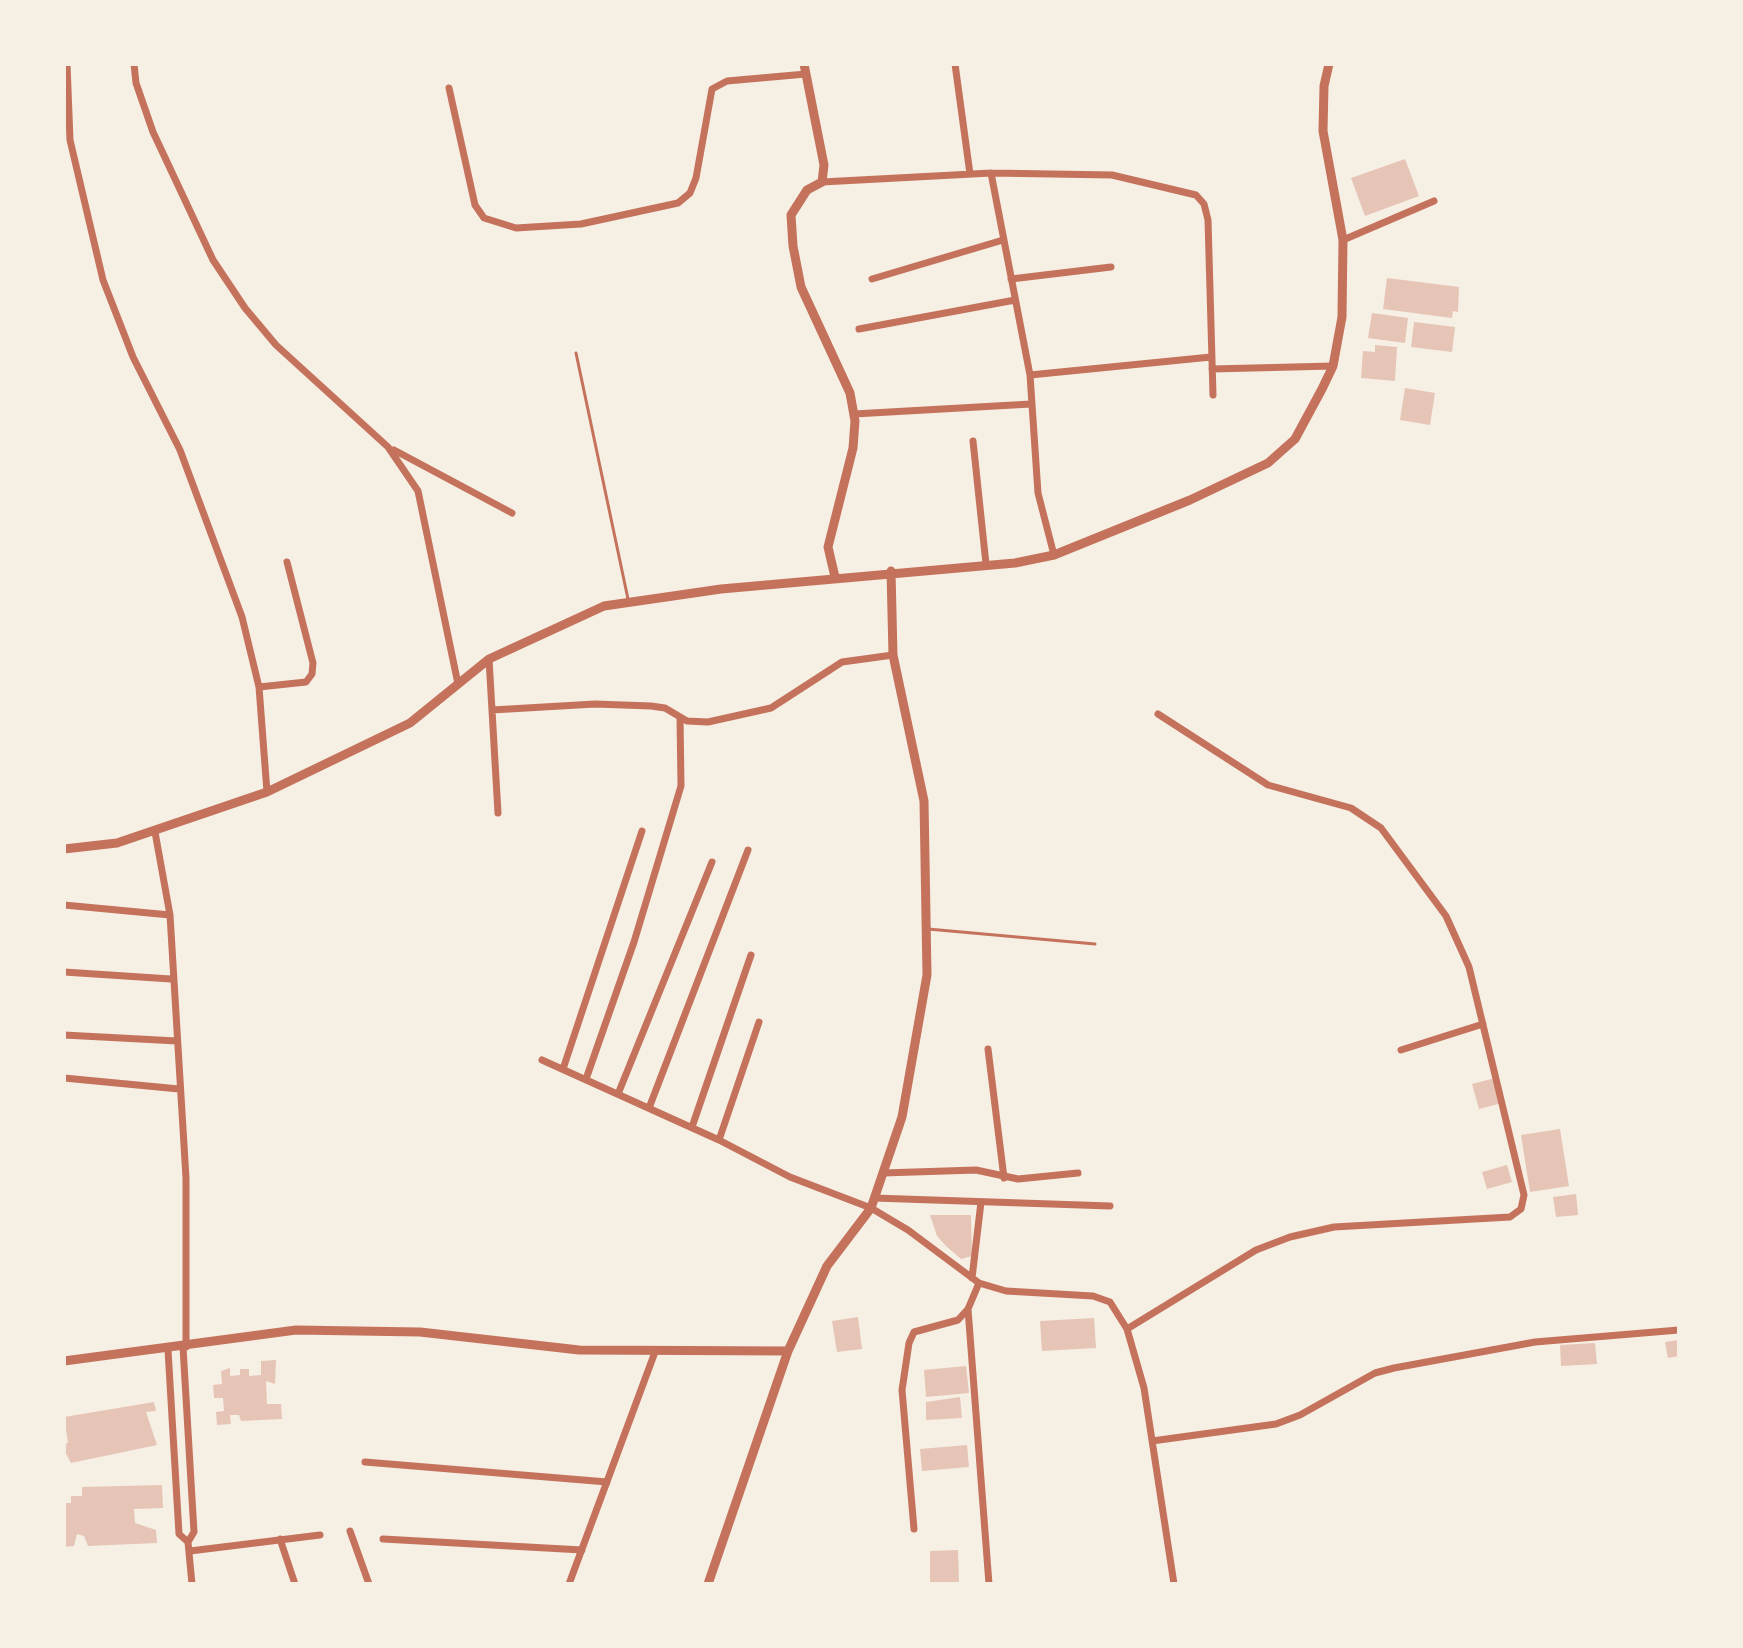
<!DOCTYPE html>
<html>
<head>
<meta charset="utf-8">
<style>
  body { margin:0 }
  #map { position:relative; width:1743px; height:1648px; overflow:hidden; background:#f6efe4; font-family:"PT Sans Narrow",sans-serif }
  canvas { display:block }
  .frame { position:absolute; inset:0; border:66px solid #f6efe4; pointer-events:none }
</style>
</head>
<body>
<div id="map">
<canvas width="1743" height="1648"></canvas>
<div class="frame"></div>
</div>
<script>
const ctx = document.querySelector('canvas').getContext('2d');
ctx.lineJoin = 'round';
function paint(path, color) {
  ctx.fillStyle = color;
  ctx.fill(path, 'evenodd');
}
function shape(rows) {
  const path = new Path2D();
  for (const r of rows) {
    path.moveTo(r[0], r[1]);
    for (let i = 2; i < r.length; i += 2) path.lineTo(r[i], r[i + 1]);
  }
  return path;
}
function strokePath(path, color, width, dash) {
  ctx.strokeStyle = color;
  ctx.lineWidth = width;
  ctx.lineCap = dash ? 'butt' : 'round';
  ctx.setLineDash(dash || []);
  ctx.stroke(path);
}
paint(shape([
  [1405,159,1419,196,1365,216,1351,178],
  [1387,278,1459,287,1458,312,1453,311,1452,318,1383,309],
  [1372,313,1408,318,1405,343,1368,338],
  [1414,322,1455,327,1452,352,1411,347],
  [1375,345,1397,347,1395,381,1361,378,1363,351,1375,352],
  [1405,388,1435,393,1430,425,1400,420],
  [1495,1078,1502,1103,1479,1109,1472,1084],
  [1560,1129,1569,1186,1530,1192,1521,1135],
  [1507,1165,1512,1182,1487,1189,1482,1172],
  [1576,1194,1578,1215,1556,1217,1553,1197],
  [930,1215,971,1215,972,1256,961,1259,946,1246,937,1236],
  [858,1317,862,1349,837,1352,832,1321],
  [1094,1318,1096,1348,1042,1351,1040,1321],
  [1679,1340,1679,1356,1668,1358,1665,1342],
  [1595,1343,1597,1364,1561,1366,1560,1345],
  [276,1360,275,1384,266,1381,267,1404,281,1404,282,1419,241,1421,239,1415,230,1415,231,1424,217,1425,216,1412,224,1411,223,1398,214,1398,213,1385,222,1384,221,1371,230,1368,230,1376,240,1375,240,1369,249,1369,249,1376,261,1375,261,1361],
  [966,1366,969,1393,926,1397,924,1370],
  [960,1397,962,1418,926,1420,926,1402],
  [154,1402,156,1411,146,1412,157,1445,71,1463,64,1450,64,1444,68,1443,64,1417],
  [967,1445,969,1467,922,1471,920,1449],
  [162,1485,163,1508,134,1509,135,1523,156,1530,157,1543,88,1546,84,1536,77,1534,74,1546,64,1547,64,1503,71,1503,71,1496,82,1496,82,1487],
  [958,1550,959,1584,930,1584,930,1551]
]), '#e6c5b7');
strokePath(shape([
  [576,353,628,599],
  [928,929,1095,944]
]), '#c5725c', 3);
strokePath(shape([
  [67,64,70,140,103,280,133,357,180,450,242,617,259,687,267,792],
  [134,64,136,83,153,132,213,260,245,308,276,345,388,447,418,491,458,684],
  [955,64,970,174],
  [449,88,475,205,484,218,516,228,581,224,678,203,690,193,696,178,712,89,727,81,806,74],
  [991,173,1030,375,1038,493,1054,555],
  [822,182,991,173,1112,175,1196,195,1204,204,1208,220,1213,395],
  [1343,240,1434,201],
  [872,279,1003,240],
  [1011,279,1111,267],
  [859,329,1015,300],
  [1212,369,1333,366],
  [1030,375,1211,357],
  [854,414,1031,404],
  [973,441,986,564],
  [394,450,512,513],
  [489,659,498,813],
  [259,687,306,682,312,674,313,663,287,562],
  [492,710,595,704,651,706,665,708,687,721,708,722,771,708,842,662,893,655],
  [155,832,170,915,186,1178,186,1347],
  [64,905,170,915],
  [64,972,171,979],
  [64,1035,177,1041],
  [988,1049,1004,1178],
  [1401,1050,1483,1024],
  [542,1060,719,1140,790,1177,871,1208,908,1230,979,1283,1006,1291,1093,1296,1110,1302,1127,1329,1144,1388,1174,1584],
  [563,1069,642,831],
  [64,1078,179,1089],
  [586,1079,634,942,681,786,680,717],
  [618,1094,712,862],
  [649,1108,748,850],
  [692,1127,751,955],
  [719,1140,759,1022],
  [883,1173,976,1170,1018,1179,1078,1173],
  [874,1198,1110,1206],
  [972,1278,981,1202],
  [968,1309,989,1584],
  [1127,1329,1256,1250,1290,1237,1334,1227,1510,1217,1521,1209,1524,1195,1469,967,1446,916,1381,828,1351,808,1268,785,1158,714],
  [183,1347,194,1532,188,1542],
  [168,1350,179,1534,188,1542,192,1584],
  [1152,1441,1276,1424,1300,1415,1375,1373,1394,1368,1535,1342,1679,1330],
  [365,1462,607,1482],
  [914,1529,902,1390,909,1343,914,1332,958,1320,968,1309,979,1283],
  [350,1531,369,1584],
  [280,1539,295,1584],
  [383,1539,582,1550],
  [190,1551,320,1535],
  [569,1584,655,1352]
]), '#c5725c', 7);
strokePath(shape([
  [804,64,824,165,822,182,807,190,791,215,793,246,801,287,850,393,855,421,853,448,828,547,835,577],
  [64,849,117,843,267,792,410,723,489,659,604,606,721,589,1015,563,1054,555,1190,500,1268,463,1295,439,1322,389,1333,366,1342,317,1343,240,1323,131,1324,86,1329,64],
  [64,1361,296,1330,420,1332,579,1350,788,1351],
  [708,1584,788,1351,827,1266,871,1208,902,1117,927,975,924,801,893,655,891,571]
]), '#c5725c', 9);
</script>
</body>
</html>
